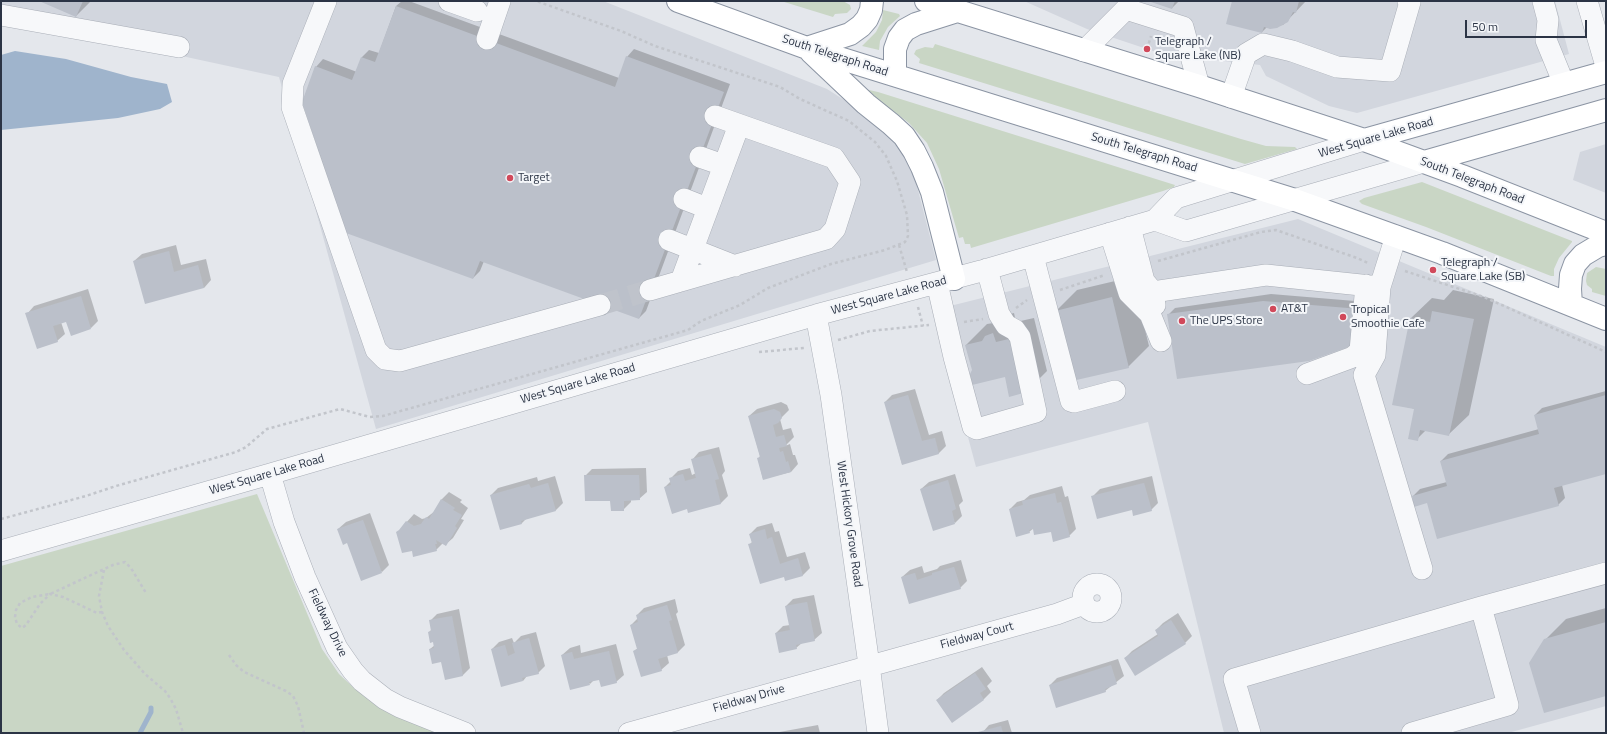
<!DOCTYPE html>
<html>
<head>
<meta charset="utf-8">
<style>
  body { margin:0 }
  #map { position:relative; width:1607px; height:734px; overflow:hidden; background:#e4e7ec; font-family:"Titillium Web",sans-serif }
  canvas { display:block }
  .frame { position:absolute; inset:0; border:2px solid #2b3445; pointer-events:none }
  .scale { position:absolute; left:1465px; top:20px; width:122px; height:18px; box-sizing:border-box; border:2px solid #2b3445; border-top:0; padding-left:5px; font-size:12px; line-height:14px; white-space:nowrap; color:#2b3445; -webkit-text-stroke:3px #f4f6f9; paint-order:stroke }
</style>
</head>
<body>
<div id="map">
<canvas width="1607" height="734"></canvas>
<div class="frame"></div>
<div class="scale">50 m</div>
</div>
<script>
const ctx = document.querySelector('canvas').getContext('2d');
ctx.lineJoin = 'round';
function paint(path, color) {
  ctx.fillStyle = color;
  ctx.fill(path, 'evenodd');
}
function shape(rows) {
  const path = new Path2D();
  for (const r of rows) {
    if (r.length === 3) {
      path.moveTo(r[0] + r[2], r[1]);
      path.arc(r[0], r[1], r[2], 0, 2 * Math.PI);
      continue;
    }
    path.moveTo(r[0], r[1]);
    for (let i = 2; i < r.length; i += 2) path.lineTo(r[i], r[i + 1]);
  }
  return path;
}
function strokePath(path, color, width, dash) {
  ctx.strokeStyle = color;
  ctx.lineWidth = width;
  ctx.lineCap = dash ? 'butt' : 'round';
  ctx.setLineDash(dash || []);
  ctx.stroke(path);
}
function drawText(font, color, halo, rows, align = 'center') {
  ctx.font = font + ' "Titillium Web",sans-serif';
  ctx.lineWidth = 4;
  ctx.setLineDash([]);
  ctx.textBaseline = 'middle';
  ctx.strokeStyle = halo;
  ctx.fillStyle = color;
  for (const [text, x, y, turn = 0] of rows) {
    ctx.save();
    ctx.translate(x, y);
    ctx.rotate((+turn || 0) * Math.PI / 180);
    ctx.textAlign = isNaN(turn) ? turn : align;
    if (halo) ctx.strokeText(text, 0, 0);
    ctx.fillText(text, 0, 0);
    ctx.restore();
  }
}
paint(shape([
  [1,1,603,1,827,89,880,123,912,167,936,260,376,429,279,77,1,17],
  [1024,1,1555,1,1569,54,1357,113,1329,106,1266,76,1260,65,1214,60,1180,60,1087,29],
  [1606,144,1606,193,1573,180,1580,152],
  [1298,219,1606,347,1606,706,1508,733,1224,733,1148,422,976,467,934,310]
]), '#d2d6de');
paint(shape([
  [781,1,843,1,850,5,851,9,847,13,835,14,833,17],
  [883,10,899,14,900,16,888,27,880,41,879,50,862,46,876,32,882,20],
  [935,44,1241,139,1266,146,1295,147,1297,149,1245,164,919,63,920,59,914,54,916,50,925,47,933,48],
  [860,88,878,92,1175,185,1174,187,1163,191,971,248,970,244,965,244,963,237,959,238,939,169,927,143,909,123,892,110,860,92],
  [1422,182,1572,241,1572,242,1559,258,1554,269,1554,276,1551,276,1426,227,1362,204,1359,201,1364,198],
  [1596,267,1606,269,1606,296,1592,292,1592,289,1587,285,1586,281,1587,273],
  [257,494,322,649,339,674,354,688,371,701,447,733,1,733,1,566]
]), '#c9d6c5');
paint(shape([
  [15,51,66,59,131,77,167,84,172,102,160,109,118,118,1,130,1,55]
]), '#9fb4cc');
paint(shape([
  [42,1,91,1,76,16],
  [402,1,409,1,619,78,627,57,634,49,730,84,646,311,639,318,484,261,480,271,473,278,316,67,323,59,357,72,362,57,369,50,379,53,396,6],
  [1150,1,1179,1,1172,8],
  [1233,1,1306,1,1283,25,1267,27,1262,32],
  [176,245,181,265,206,259,211,280,204,288,134,261,142,254],
  [1132,277,1149,346,1128,367,1056,311,1077,290],
  [88,289,98,321,91,328,67,321,61,322,65,334,57,341,27,314,34,306],
  [1453,290,1494,299,1469,415,1448,435,1426,430,1417,439,1416,409,1393,404,1411,318,1432,298,1444,300],
  [1271,294,1367,302,1364,336,1168,315,1175,308],
  [1014,313,1016,322,1034,318,1047,371,1026,392,1005,376,973,370,966,345,987,324,1000,322,1006,315],
  [915,389,929,435,942,431,946,446,939,453,902,464,885,402,892,395],
  [1606,391,1606,473,1562,485,1565,498,1558,505,1428,502,1413,496,1420,489,1447,482,1441,461,1448,454,1539,429,1535,415,1542,408],
  [781,402,787,405,789,410,780,419,783,430,791,428,794,437,785,446,790,444,793,455,795,455,798,464,791,472,763,479,758,459,760,456,749,416,757,409],
  [719,447,725,471,722,475,728,496,721,503,688,508,665,487,671,481,671,478,678,471,690,468,692,475,696,473,692,460,699,452],
  [646,468,647,492,639,499,631,499,631,502,623,510,585,476,592,469],
  [955,474,963,501,959,505,962,516,955,523,921,489,929,482],
  [555,476,563,503,556,510,526,519,522,523,501,529,491,495,498,488,537,477,538,481],
  [1152,476,1158,503,1151,510,1133,508,1092,497,1100,489],
  [1062,486,1065,497,1068,496,1076,529,1069,536,1051,531,1034,528,1029,532,1010,509,1017,502,1024,500,1030,495],
  [449,492,462,500,460,502,468,508,461,519,464,520,453,538,445,545,443,543,436,550,404,525,414,514,422,519,426,518,435,511,442,499],
  [370,513,389,565,382,572,348,542,338,529,346,522],
  [772,523,775,532,779,531,787,557,805,552,810,568,803,575,784,576,749,545,752,542,750,534,757,527],
  [961,560,967,581,960,588,910,603,902,577,910,570,922,566,924,573,937,569,940,566],
  [814,595,822,633,814,640,802,643,796,648,776,633,783,626,790,625,786,606,793,599],
  [675,599,678,612,676,614,685,645,678,652,667,655,669,663,661,670,634,651,638,648,631,625,638,618,637,615,644,608],
  [1606,608,1606,695,1545,640,1566,619],
  [459,609,470,668,463,675,446,679,442,661,430,649,435,645,429,632,432,629,430,621,437,614],
  [1178,613,1192,636,1185,643,1125,658,1132,651,1158,634,1156,630,1163,623],
  [536,632,545,666,538,673,527,676,523,681,492,649,499,642,512,638,514,643,521,636],
  [616,644,624,675,616,682,600,678,594,680,590,684,562,655,570,648,580,645,581,653],
  [1118,659,1124,676,1105,691,1050,685,1057,678],
  [982,667,992,681,987,686,991,692,984,699,952,721,937,700,944,693],
  [1008,720,1012,733,982,733,989,725],
  [818,725,820,733,774,733]
]), '#0003');
strokePath(shape([
  [140,733,151,712,151,708]
]), '#9fb4cc', 5);
paint(shape([
  [39,1,83,1,76,17],
  [1148,1,1175,1,1172,9],
  [1232,1,1299,1,1296,13,1293,12,1288,22,1277,28,1270,29,1264,27,1262,33,1226,24],
  [396,6,615,87,626,56,724,92,639,319,480,261,473,279,346,233,302,102,315,66,352,80,361,57,375,62],
  [169,251,174,272,198,265,204,288,145,304,133,261],
  [81,296,91,329,71,336,66,322,53,326,58,342,37,349,25,313],
  [1112,297,1129,368,1072,381,1055,311],
  [1263,301,1360,309,1357,344,1309,361,1177,379,1167,314],
  [1432,311,1474,319,1449,436,1420,430,1418,441,1408,439,1414,409,1392,405,1410,318,1430,322],
  [993,333,996,342,1013,338,1027,392,1009,397,1005,377,972,385,970,374,972,370,965,345,982,341,985,336],
  [908,395,922,441,935,438,939,454,902,465,884,402],
  [1606,395,1606,474,1554,488,1559,506,1437,539,1427,503,1414,507,1412,496,1447,486,1440,461,1539,434,1534,415],
  [774,409,780,412,782,418,778,423,773,425,776,437,784,435,787,446,779,448,780,452,783,451,786,462,788,461,791,472,763,480,757,458,760,457,748,416],
  [711,454,719,479,715,480,721,504,688,513,687,509,672,514,664,487,671,485,669,478,683,474,685,481,696,478,691,459],
  [584,475,639,475,640,500,624,501,624,511,611,511,610,501,585,501],
  [948,480,956,509,952,511,955,524,933,531,920,489],
  [548,483,556,511,521,521,522,524,500,530,490,495,529,484,531,488],
  [1144,483,1152,511,1133,516,1132,510,1097,519,1091,496],
  [1055,493,1057,503,1061,502,1070,537,1053,542,1051,532,1034,535,1033,529,1029,530,1030,533,1016,537,1009,509,1023,505,1022,501],
  [441,499,455,508,453,510,462,515,455,526,457,528,446,546,436,540,437,544,435,544,437,551,413,557,412,551,402,553,396,532,399,530,406,521,414,526,421,524,426,517,429,519],
  [363,520,382,573,361,581,347,543,343,545,337,529],
  [765,529,767,539,772,537,780,564,798,558,803,576,785,581,784,577,760,584,748,544,752,543,749,534],
  [954,567,961,589,909,604,901,577,915,573,917,580,932,575,932,573],
  [807,602,815,641,796,645,797,649,779,653,775,633,790,630,785,606],
  [667,605,672,620,669,621,678,653,658,659,662,671,641,677,633,651,637,649,630,625,638,622,636,615],
  [452,616,463,676,445,680,441,662,432,664,429,649,434,648,433,642,430,643,428,632,431,631,429,620],
  [1171,620,1186,644,1135,676,1124,658,1158,636,1155,630],
  [1606,622,1606,696,1544,713,1529,663,1544,639],
  [529,638,539,674,522,678,523,681,501,687,491,649,505,645,508,656,515,653,512,643],
  [609,651,617,683,601,687,599,680,589,682,590,685,570,690,561,655,572,652,574,659],
  [1111,665,1117,684,1105,689,1106,692,1056,708,1049,685],
  [975,673,986,689,980,693,984,700,952,723,936,700],
  [1001,726,1003,733,978,733,978,732]
]), '#bbc0ca');
strokePath(shape([
  [600,305,650,290]
]), '#bfc3cb', 21, [21, 10]);
const minor = shape([
  [326,1,293,84,292,107,376,350,385,359,400,361,600,305],
  [449,1,477,11],
  [1543,1,1548,20,1546,40,1564,84],
  [1587,1,1606,66],
  [1,15,179,47],
  [487,39,500,1],
  [1084,51,1126,9,1183,27,1199,86],
  [1231,97,1246,54,1263,44,1292,51,1337,67,1390,71,1410,2,1408,1],
  [700,157,723,165],
  [684,199,707,208],
  [1155,220,1186,231,1424,162],
  [1130,227,1144,281,1153,292,1155,305],
  [1110,233,1129,293,1150,314,1161,341],
  [669,240,735,266],
  [1033,256,1071,401,1074,402,1115,391],
  [681,281,739,125],
  [937,283,954,357,973,427,977,429,1036,412,1020,337,1015,330,1006,325,999,314,987,269],
  [1380,287,1396,236],
  [650,290,826,239,835,229,850,182,834,158,715,116],
  [1153,292,1266,275,1380,287,1375,355,1364,375,1422,569],
  [816,315,831,395,869,665,878,733],
  [1307,374,1353,357,1360,351,1366,285],
  [270,474,284,522,305,577,337,648,353,671,362,681,385,699,400,707,465,733],
  [1,551,270,474,816,315,981,271,1155,220,1176,198,1364,140],
  [1097,598,14],
  [629,733,1057,614,1084,604],
  [1250,733,1234,679,1481,607,1606,573],
  [1412,733,1508,705,1481,607]
]);
const highway = shape([
  [678,1,807,48,1295,200,1442,253,1606,319],
  [926,1,1199,86,1364,140,1462,176,1606,233],
  [807,48,850,34,861,26,867,19,871,10,872,1],
  [811,52,866,104,891,124,904,136,914,151,922,167,932,192,954,279],
  [895,75,895,49,899,38,905,30,916,24,957,11],
  [1364,140,1606,72],
  [1424,162,1606,110],
  [1571,305,1570,289,1571,275,1575,264,1583,255,1598,246,1606,244]
]);
strokePath(minor, '#a9aeb7', 22);
strokePath(highway, '#8b94a3', 24);
strokePath(shape([
  [1147,49,1151,36],
  [899,245,907,272],
  [1158,261,1261,232,1276,230,1357,258,1368,263],
  [1405,271,1484,297,1606,352],
  [1060,290,1105,275],
  [918,307,923,326],
  [1016,308,1027,300],
  [964,322,983,319],
  [838,340,870,331,929,325],
  [759,352,804,348],
  [1,519,86,496,116,486,236,452,246,447,267,429,340,409,370,417,383,416,688,330,701,321,740,305,768,288,831,264,885,250,905,242,908,236,907,215,897,181,886,156,875,142,849,121,800,99,780,87,655,46,621,31,536,1],
  [104,570,99,596,102,612,108,626,124,650,145,674,165,691,170,698,176,709,183,733],
  [102,612,97,613,63,597,50,594,40,604,26,625,22,628,17,624,15,617,16,610,20,603,32,597,50,594,113,565,125,562,131,568,146,593],
  [229,655,236,665,244,672,286,691,293,696,298,706,304,733]
]), '#c2c5cb', 2.5, [3, 3]);
strokePath(minor, '#f7f8fa', 21);
strokePath(highway, '#fff', 22);
for (const [x, y, r, color] of [
  [1147,49,4,"#d1495b"],
  [510,178,4,"#d1495b"],
  [1433,270,4,"#d1495b"],
  [1273,309,4,"#d1495b"],
  [1343,317,4,"#d1495b"],
  [1182,321,4,"#d1495b"]
]) {
  const dot = new Path2D();
  dot.arc(x, y, r, 0, 2 * Math.PI);
  ctx.fillStyle = color;
  ctx.fill(dot);
  strokePath(dot, '#f4f6f9', 1.5);
}
drawText('12px', '#2b3445', '#f4f6f9', [
  ["Telegraph /",1155,42],
  ["Square Lake (NB)",1155,56],
  ["Target",518,178],
  ["Telegraph /",1441,263],
  ["Square Lake (SB)",1441,277],
  ["AT&T",1281,309],
  ["Tropical",1351,310],
  ["Smoothie Cafe",1351,324],
  ["The UPS Store",1190,321]
], 'left');
drawText('12px', '#2b3445', '#f4f6f9', [
  ["South Telegraph Road",835,56,18],
  ["West Square Lake Road",1376,138,-16],
  ["South Telegraph Road",1144,153,17],
  ["South Telegraph Road",1472,181,21],
  ["West Square Lake Road",889,296,-15],
  ["West Square Lake Road",578,384,-16],
  ["West Square Lake Road",267,475,-16],
  ["West Hickory Grove Road",849,524,82],
  ["Fieldway Drive",327,623,64],
  ["Fieldway Court",977,636,-15],
  ["Fieldway Drive",749,699,-16]
]);
</script>
</body>
</html>
